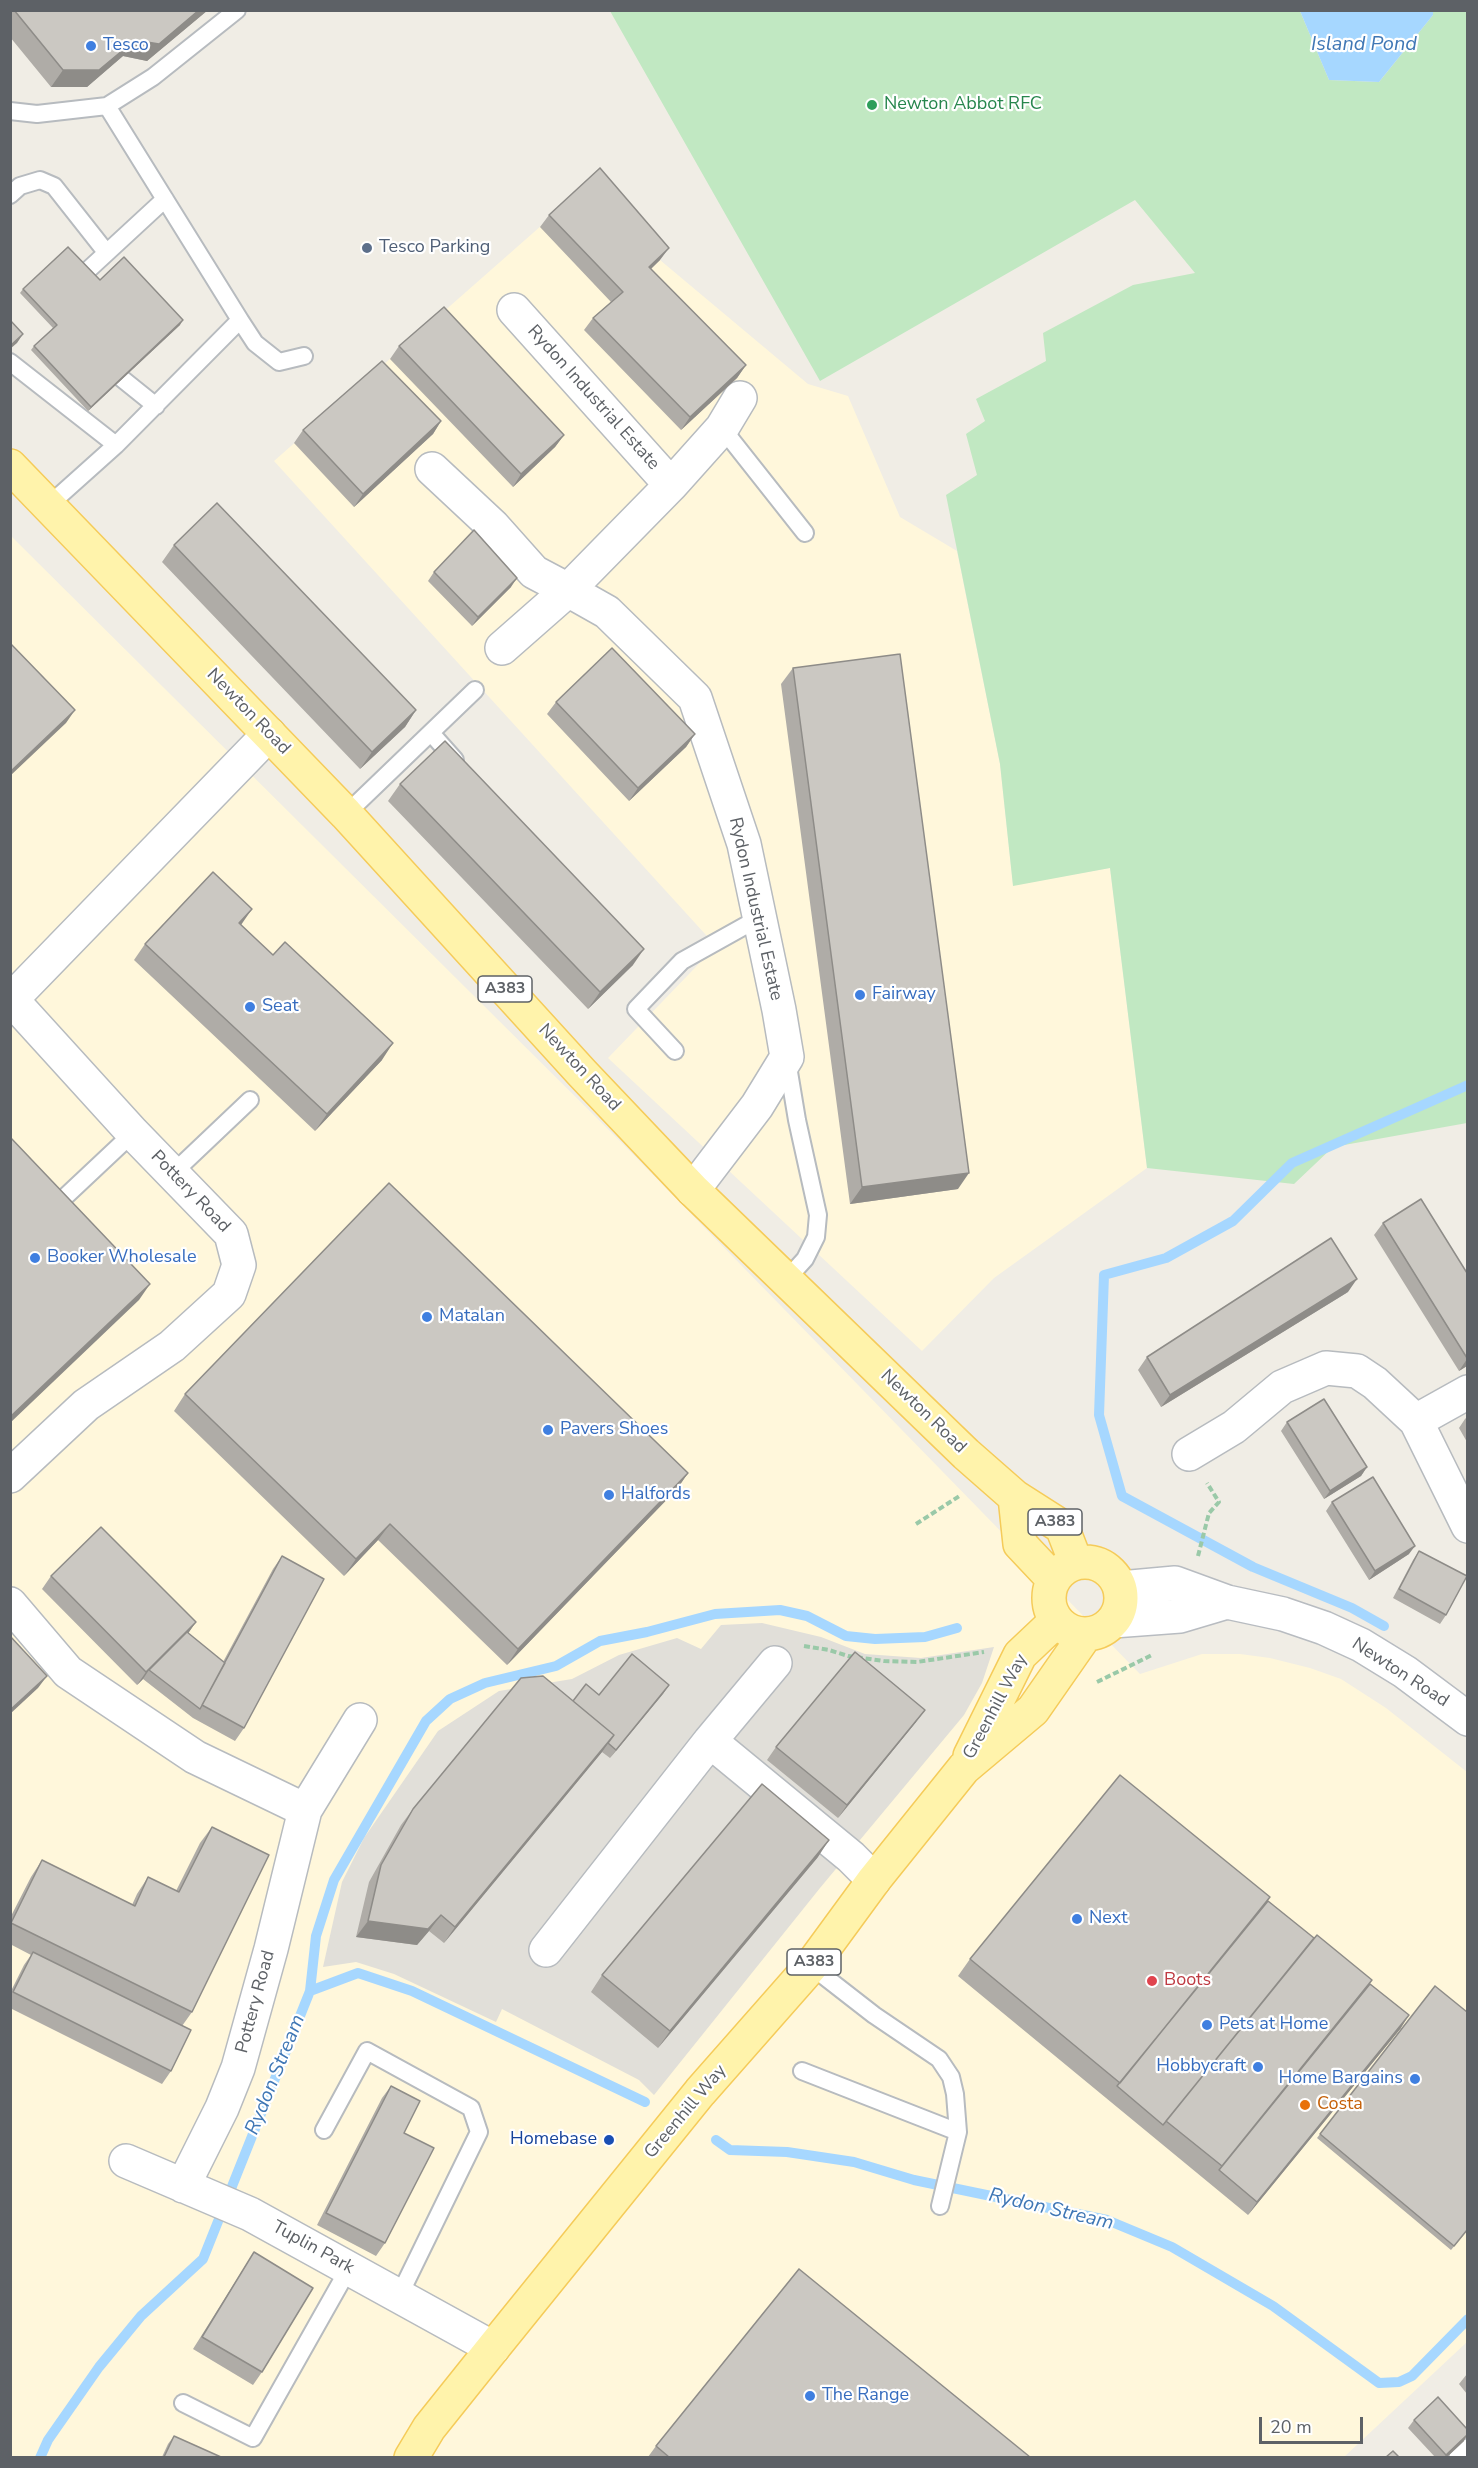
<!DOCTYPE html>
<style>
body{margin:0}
#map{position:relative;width:1478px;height:2468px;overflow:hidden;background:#f0ede5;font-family:"Nunito Sans",sans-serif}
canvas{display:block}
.frame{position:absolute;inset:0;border:12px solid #5d6166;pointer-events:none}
.scale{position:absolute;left:1259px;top:2417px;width:104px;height:27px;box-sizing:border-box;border:3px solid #5d6166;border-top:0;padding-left:8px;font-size:18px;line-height:21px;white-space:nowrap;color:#5d6166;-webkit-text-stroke:4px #fff;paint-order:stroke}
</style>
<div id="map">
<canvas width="1478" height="2468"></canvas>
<div class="frame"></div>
<div class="scale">20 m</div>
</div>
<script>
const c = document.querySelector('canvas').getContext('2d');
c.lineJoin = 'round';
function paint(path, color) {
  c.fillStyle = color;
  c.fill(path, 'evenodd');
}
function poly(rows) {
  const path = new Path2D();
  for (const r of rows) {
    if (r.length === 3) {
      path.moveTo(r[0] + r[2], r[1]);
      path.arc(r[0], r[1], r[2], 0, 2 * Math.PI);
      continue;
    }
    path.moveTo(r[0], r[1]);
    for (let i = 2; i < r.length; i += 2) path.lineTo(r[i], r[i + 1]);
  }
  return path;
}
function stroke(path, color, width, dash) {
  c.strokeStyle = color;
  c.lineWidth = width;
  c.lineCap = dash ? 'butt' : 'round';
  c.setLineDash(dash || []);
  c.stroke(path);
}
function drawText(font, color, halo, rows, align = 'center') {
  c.font = font + ' "Nunito Sans",sans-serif';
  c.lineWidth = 4.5;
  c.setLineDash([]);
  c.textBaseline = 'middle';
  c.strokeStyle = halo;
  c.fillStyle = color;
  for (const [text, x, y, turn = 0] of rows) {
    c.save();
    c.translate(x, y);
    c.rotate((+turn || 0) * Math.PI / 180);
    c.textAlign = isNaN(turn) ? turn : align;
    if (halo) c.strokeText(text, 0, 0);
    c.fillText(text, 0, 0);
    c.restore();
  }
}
paint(poly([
 [592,181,660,260,808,384,848,396,900,517,957,551,1000,764,1013,885,1110,868,1147,1168,994,1278,922,1351,608,1058,716,946,274,461],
 [10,535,623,1144,1140,1674,1202,1654,1240,1654,1270,1658,1310,1668,1341,1679,1386,1708,1467,1772,1467,2342,1344,2457,11,2457]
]), '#fff7db');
paint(poly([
 [762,1623,821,1637,865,1654,921,1658,994,1647,982,1683,964,1715,820,1888,654,2095,639,2080,502,2009,496,2022,394,1974,356,1962,323,1967,342,1882,364,1838,438,1731,499,1691,572,1679,619,1655,677,1638,701,1649,721,1625]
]), '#e1dfd9');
paint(poly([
 [610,11,1300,11,1329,80,1379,82,1433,15,1433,11,1467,11,1467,1123,1333,1147,1294,1184,1147,1168,1110,868,1013,886,1000,764,946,495,977,475,966,434,985,421,976,399,1046,361,1043,333,1133,285,1195,273,1135,200,820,381]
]), '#c1e8c2');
paint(poly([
 [1300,11,1433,11,1433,15,1379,82,1329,80]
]), '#a6d7ff');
stroke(poly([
 [1384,1626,1352,1608,1253,1567,1122,1496,1099,1415,1104,1275,1166,1258,1233,1221,1292,1163,1468,1085],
 [310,1991,316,1936,334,1880,426,1721,450,1699,485,1683,556,1666,600,1641,647,1632,715,1614,780,1610,807,1616,846,1636,875,1639,925,1637,957,1628],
 [716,2140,730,2150,787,2152,854,2162,914,2180,1107,2220,1172,2247,1273,2306,1379,2383,1399,2382,1412,2376,1468,2319],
 [40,2458,48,2440,99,2367,141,2316,203,2259,310,1991,358,1973,412,1991,645,2102]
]), '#a6d7ff', 10);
const lane = poly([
 [107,106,240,320],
 [10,111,37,114,107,106,153,77,237,10],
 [10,195,20,186,40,180,54,186,106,252],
 [74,283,165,199],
 [10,362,116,445],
 [105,365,156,406],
 [722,428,805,533],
 [49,505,116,445,240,320,255,343,279,362,304,356],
 [431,733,455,760],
 [346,814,475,690],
 [675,1051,636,1009,682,961,759,918],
 [172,1174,250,1100],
 [67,1195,133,1133],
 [786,1280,805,1259,816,1237,818,1215,797,1120,787,1060],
 [811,1966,874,2015,939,2059,951,2077,955,2094,958,2132,940,2206],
 [802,2071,958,2132],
 [324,2130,367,2051,471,2108,479,2132,400,2294],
 [183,2403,253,2438,349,2268]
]);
const street = poly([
 [514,310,671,485],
 [432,469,493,526,534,572,568,590,502,648],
 [10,1001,269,734],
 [693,1190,757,1106,787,1057,779,1010,744,844,695,698,607,612,568,590,671,485,722,428,740,398],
 [1416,1421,1468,1392],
 [1189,1454,1234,1427,1282,1387,1326,1368,1357,1371,1375,1383,1416,1421,1468,1526],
 [10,1476,86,1405,172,1346,229,1294,239,1265,231,1234,133,1133,12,1000],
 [10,1604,68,1672,195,1757,305,1810],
 [710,1741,851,1857,874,1880],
 [546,1950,710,1741,775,1663],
 [126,2161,250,2214,493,2348],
 [183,2186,222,2108,238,2068,271,1949,305,1810,360,1720],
 [1466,2458,1468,2456]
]);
const secondary = poly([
 [1120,1588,1175,1583,1227,1602,1283,1614,1324,1628,1361,1645,1405,1672,1468,1719],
 [1113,1621,1180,1616,1227,1602]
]);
const primary = poly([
 [10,466,346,814,582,1073,693,1190,966,1454,1015,1497,1062,1527,1076,1563],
 [1015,1497,1020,1544,1053,1579],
 [1085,1598,36],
 [970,1756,1020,1655,1056,1621],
 [411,2458,429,2428,493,2348,700,2092,811,1966,874,1880,964,1768,1033,1710,1086,1634]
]);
stroke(lane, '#b7bbbf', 20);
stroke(street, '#b7bbbf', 36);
stroke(secondary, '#b8bcc1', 36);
stroke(primary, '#f5cb59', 36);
stroke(poly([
 [916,1524,961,1495],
 [1198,1556,1209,1513,1219,1502,1207,1483],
 [804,1646,829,1650,848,1656,884,1661,917,1662,984,1652],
 [1097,1682,1152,1655]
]), '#9ac9a8', 4, [6, 3]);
stroke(lane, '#fff', 16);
stroke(street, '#fff', 33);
stroke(secondary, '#fff', 33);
stroke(primary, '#fff3ab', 33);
paint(poly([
 [10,10,208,10,147,61,123,56,87,87,51,87,10,37],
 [549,215,660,260,651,269,746,365,737,378,681,430,584,330,593,318,611,302,540,227],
 [100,280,180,325,88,411,31,350,34,346,53,328,20,293,23,289],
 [399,346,564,435,555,447,513,487,390,359],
 [441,421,433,434,354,507,294,443,303,430],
 [174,545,416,710,405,727,360,769,162,562],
 [434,572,511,587,472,626,428,581],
 [793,668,958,1189,850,1204,781,684],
 [556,702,695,734,686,747,629,801,547,714],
 [400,784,633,965,588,1009,388,801],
 [241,925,382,1060,315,1131,134,960,145,944],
 [1383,1223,1467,1273,1467,1366,1459,1371,1374,1235],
 [1348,1292,1161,1407,1138,1370,1147,1357],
 [185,1394,688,1473,677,1489,507,1665,378,1540,344,1576,174,1411],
 [1467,1417,1467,1442,1459,1428,1465,1419],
 [1287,1422,1367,1467,1361,1476,1324,1499,1281,1431],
 [1332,1502,1409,1554,1369,1580,1326,1511],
 [1419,1551,1446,1615,1440,1624,1393,1598,1413,1560],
 [282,1556,244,1728,235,1741,193,1718,143,1679,137,1685,42,1589,51,1576,196,1622,188,1633,223,1662,273,1569],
 [669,1685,610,1758,602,1752,444,1943,429,1931,417,1945,356,1937,369,1882,401,1825,413,1809,573,1701,599,1695],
 [916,1722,838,1818,767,1760,776,1747],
 [212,1827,192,2012,182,2026,171,2071,162,2084,10,2008,10,1993,24,1965,31,1955,10,1944,10,1918,31,1877,42,1860,132,1905,137,1894,148,1877,176,1891,200,1843],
 [818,1857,658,2048,591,1992,602,1975],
 [1268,1901,1370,1984,1401,2028,1248,2215,958,1976,970,1959],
 [1435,1986,1467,2231,1451,2250,1317,2138],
 [391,2086,404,2133,385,2243,376,2256,317,2225,382,2098],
 [254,2252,262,2372,253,2385,193,2349],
 [1467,2374,1467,2394,1459,2384],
 [1414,2420,1464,2441,1447,2457,1435,2457,1408,2428],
 [174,2436,221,2457,162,2457,168,2444],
 [656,2446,1030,2457,648,2457]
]), '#afaca7');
paint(poly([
 [199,10,208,10,147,61,123,56,87,87,51,87,63,70],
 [669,248,660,260,640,279,649,267],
 [183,320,180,325,88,411,91,407],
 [23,334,17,343,10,349,10,346],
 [746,365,737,378,681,430,690,417],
 [441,421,433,434,354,507,363,494],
 [564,435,555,447,513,487,521,474],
 [517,578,511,587,472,626,478,617],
 [75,710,66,723,10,776,10,772],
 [416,710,405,727,360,769,372,752],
 [695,734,686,747,629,801,638,788],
 [252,909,241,925,239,923],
 [644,949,633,965,588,1009,600,992],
 [393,1043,382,1060,315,1131,327,1114],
 [969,1173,958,1189,850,1204,862,1187],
 [1357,1279,1348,1292,1161,1407,1170,1395],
 [150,1284,139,1300,10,1423,10,1417],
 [1467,1359,1467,1366,1459,1371],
 [1367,1467,1361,1476,1324,1499,1330,1491],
 [688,1473,677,1489,507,1665,518,1649],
 [390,1524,378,1540,344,1576,356,1559],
 [1415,1546,1409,1554,1369,1580,1375,1571],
 [196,1622,187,1635,149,1670,143,1679,137,1685,146,1672],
 [47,1676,38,1688,10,1714,10,1710],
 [669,1685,663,1694,610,1758,616,1750],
 [925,1710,916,1722,838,1818,847,1805],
 [614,1735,602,1752,444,1943,455,1927],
 [829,1840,818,1857,658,2048,670,2031],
 [441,1915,429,1931,417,1945,356,1937,368,1921],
 [1409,2015,1401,2028,1248,2215,1257,2202],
 [1467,2435,1464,2441,1447,2457,1444,2457]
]), '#8e8c88');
const building = poly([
 [14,10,199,10,159,44,135,40,99,70,63,70,14,10],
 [600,168,669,248,649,267,746,365,690,417,593,318,623,292,549,215,600,168],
 [68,247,100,280,124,257,183,320,91,407,34,346,57,325,23,289,68,247],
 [444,307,564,435,521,474,399,346,444,307],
 [10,320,23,334,10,346,10,320],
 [382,361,441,421,363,494,303,430,382,361],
 [217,503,416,710,372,752,174,545,217,503],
 [474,530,517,578,478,617,434,572,474,530],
 [10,643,75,710,10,772,10,643],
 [612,648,695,734,638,788,556,702,612,648],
 [900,654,969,1173,862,1187,793,668,900,654],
 [445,741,644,949,600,992,400,784,445,741],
 [213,872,252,909,239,923,273,955,285,942,393,1043,327,1114,145,944,213,872],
 [10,1137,150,1284,10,1417,10,1137],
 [389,1183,688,1473,518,1649,390,1524,356,1559,185,1394,389,1183],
 [1421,1199,1467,1273,1467,1358,1383,1223,1421,1199],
 [1331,1238,1357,1279,1170,1395,1147,1357,1331,1238],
 [1324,1399,1367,1467,1330,1491,1287,1422,1324,1399],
 [1373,1477,1415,1546,1375,1571,1332,1502,1373,1477],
 [101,1527,196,1622,146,1672,51,1576,101,1527],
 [1419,1551,1467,1576,1446,1615,1399,1589,1419,1551],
 [282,1556,324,1579,244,1728,202,1705,282,1556],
 [187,1632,225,1663,200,1709,149,1670,187,1632],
 [10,1636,47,1676,10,1710,10,1636],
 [855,1652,925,1710,847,1805,776,1747,855,1652],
 [632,1654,669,1685,616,1750,608,1743,614,1735,573,1701,586,1684,599,1695,632,1654],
 [543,1676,614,1735,455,1927,441,1915,428,1929,368,1921,381,1865,413,1809,521,1678,543,1676],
 [1120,1775,1270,1897,1120,2083,970,1959,1120,1775],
 [762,1784,829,1840,670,2031,602,1975,762,1784],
 [212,1827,269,1855,192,2012,11,1923,42,1860,135,1906,148,1877,179,1892,212,1827],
 [1268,1901,1314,1938,1163,2125,1117,2086,1268,1901],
 [1317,1935,1372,1980,1222,2166,1166,2121,1317,1935],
 [33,1952,191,2030,171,2071,13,1992,33,1952],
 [1370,1984,1409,2015,1257,2202,1219,2170,1370,1984],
 [1435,1986,1467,2012,1467,2230,1454,2246,1320,2134,1435,1986],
 [391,2086,420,2101,404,2133,434,2148,385,2243,326,2213,391,2086],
 [254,2252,313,2288,262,2372,202,2337,254,2252],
 [799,2269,1030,2457,669,2457,656,2446,799,2269],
 [1438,2397,1467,2429,1467,2435,1446,2455,1414,2420,1438,2397],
 [174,2436,221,2457,164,2457,174,2436],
 [1393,2451,1399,2457,1386,2457,1393,2451]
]);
paint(building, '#cbc8c2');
stroke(building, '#8e8c88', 1.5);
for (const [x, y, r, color] of [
 [91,46,6,"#3f7fe0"],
 [872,105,6,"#2e9e5b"],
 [367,248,6,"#5c6f8a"],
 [860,995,6,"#3f7fe0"],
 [250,1007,6,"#3f7fe0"],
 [35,1258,6,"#3f7fe0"],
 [427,1317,6,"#3f7fe0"],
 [548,1430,6,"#3f7fe0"],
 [609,1495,6,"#3f7fe0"],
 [1077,1919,6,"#3f7fe0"],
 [1152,1981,6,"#e0444e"],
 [1207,2025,6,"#3f7fe0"],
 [1258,2067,6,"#3f7fe0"],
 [1415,2079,6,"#3f7fe0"],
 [1305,2105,6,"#e8710a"],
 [609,2140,6,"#1a4fb4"],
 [810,2396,6,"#3f7fe0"]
]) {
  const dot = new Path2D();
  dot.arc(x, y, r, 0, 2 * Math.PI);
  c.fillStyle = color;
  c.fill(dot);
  stroke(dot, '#fff', 2);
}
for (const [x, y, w] of [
 [505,989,54],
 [1055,1522,54],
 [814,1962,54]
]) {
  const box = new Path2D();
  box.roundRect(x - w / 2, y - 13, w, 26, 4.5);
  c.fillStyle = '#fff';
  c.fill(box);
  stroke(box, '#5d6166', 1.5);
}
drawText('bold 16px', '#5d6166', null, [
 ["A383",505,989],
 ["A383",1055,1522],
 ["A383",814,1962]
]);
drawText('18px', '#366cbe', '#fff', [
 ["Tesco",103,46],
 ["Fairway",872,995],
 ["Seat",262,1007],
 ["Booker Wholesale",47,1258],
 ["Matalan",439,1317],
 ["Pavers Shoes",560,1430],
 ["Halfords",621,1495],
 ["Next",1089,1919],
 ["Pets at Home",1219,2025],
 ["Hobbycraft",1246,2067,"right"],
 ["Home Bargains",1403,2079,"right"],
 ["The Range",822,2396]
], 'left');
drawText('18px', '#27864d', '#fff', [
 ["Newton Abbot RFC",884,105]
], 'left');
drawText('18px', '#4e5e75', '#fff', [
 ["Tesco Parking",379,248]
], 'left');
drawText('18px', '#5d6166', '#fff', [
 ["Rydon Industrial Estate",593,398,48],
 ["Newton Road",248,712,46],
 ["Rydon Industrial Estate",755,909,77],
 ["Newton Road",579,1068,47],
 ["Pottery Road",190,1192,46],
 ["Newton Road",923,1412,44],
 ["Newton Road",1400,1673,33],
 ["Greenhill Way",996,1707,-62],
 ["Pottery Road",256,2002,-75],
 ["Greenhill Way",686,2112,-50],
 ["Tuplin Park",313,2248,29]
]);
drawText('18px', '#be3a42', '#fff', [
 ["Boots",1164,1981]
], 'left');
drawText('18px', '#c56008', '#fff', [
 ["Costa",1317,2105]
], 'left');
drawText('18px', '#164399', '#fff', [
 ["Homebase",597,2140]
], 'right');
drawText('italic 20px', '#3f77b5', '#fff', [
 ["Island Pond",1364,45],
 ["Rydon Stream",276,2075,-68],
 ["Rydon Stream",1051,2210,13]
]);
</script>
